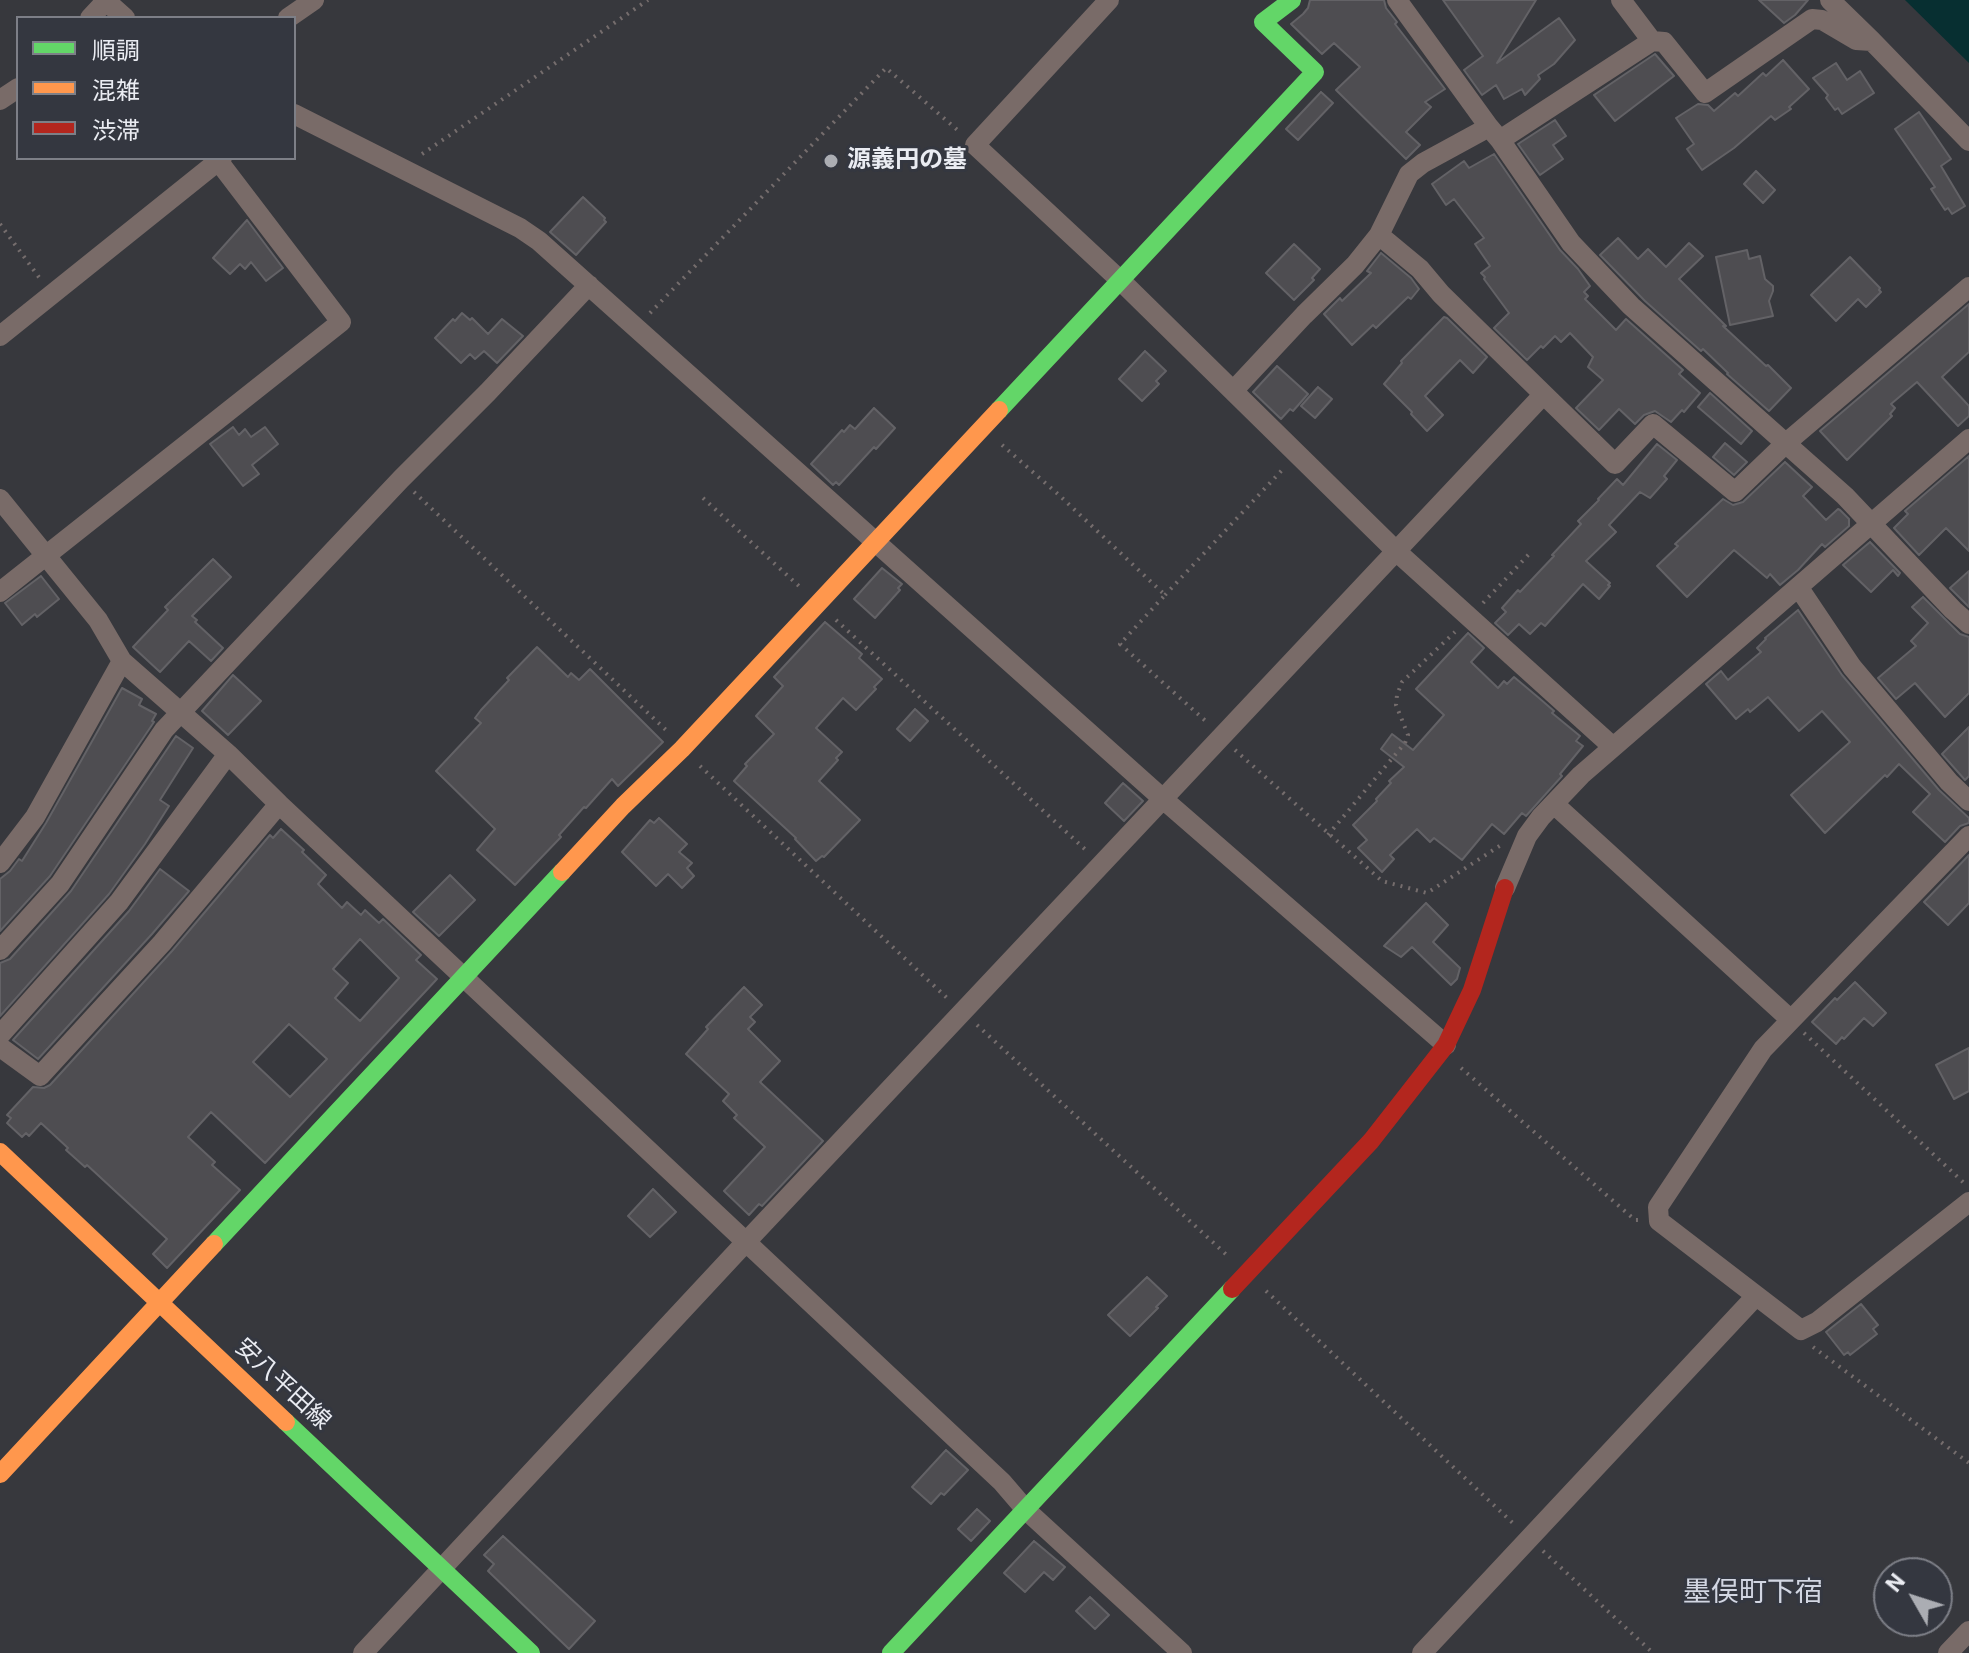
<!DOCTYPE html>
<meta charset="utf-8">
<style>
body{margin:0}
#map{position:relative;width:1969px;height:1653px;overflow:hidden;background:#37383d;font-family:Roboto,"Noto Sans JP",sans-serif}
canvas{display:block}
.legend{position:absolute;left:16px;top:16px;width:280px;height:144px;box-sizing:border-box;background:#343740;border:2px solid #7d7f87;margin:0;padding:10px 14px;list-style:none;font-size:24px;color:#eaecf2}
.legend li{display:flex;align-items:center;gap:16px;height:40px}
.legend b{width:40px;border:2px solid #7d7f87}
.north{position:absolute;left:1873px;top:1557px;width:80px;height:80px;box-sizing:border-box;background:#343740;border:2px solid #7d7f87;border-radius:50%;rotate:309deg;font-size:22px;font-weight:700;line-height:32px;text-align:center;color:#eaecf2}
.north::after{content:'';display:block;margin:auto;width:28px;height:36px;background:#abadb3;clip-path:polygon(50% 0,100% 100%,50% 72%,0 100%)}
</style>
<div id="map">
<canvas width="1969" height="1653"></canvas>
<ul class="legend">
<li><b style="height:10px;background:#63d668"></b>順調</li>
<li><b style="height:10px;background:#ff974d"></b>混雑</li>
<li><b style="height:10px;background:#b3261e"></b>渋滞</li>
</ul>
<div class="north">N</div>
</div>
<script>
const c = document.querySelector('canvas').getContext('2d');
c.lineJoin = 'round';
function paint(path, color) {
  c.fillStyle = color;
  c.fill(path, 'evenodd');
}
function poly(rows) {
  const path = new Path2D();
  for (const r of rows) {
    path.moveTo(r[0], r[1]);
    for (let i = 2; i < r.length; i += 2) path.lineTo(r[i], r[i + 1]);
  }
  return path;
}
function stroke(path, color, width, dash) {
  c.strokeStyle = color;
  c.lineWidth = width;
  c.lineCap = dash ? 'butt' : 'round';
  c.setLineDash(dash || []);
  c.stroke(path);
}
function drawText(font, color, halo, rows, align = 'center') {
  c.font = font + ' Roboto,"Noto Sans JP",sans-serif';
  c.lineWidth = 6;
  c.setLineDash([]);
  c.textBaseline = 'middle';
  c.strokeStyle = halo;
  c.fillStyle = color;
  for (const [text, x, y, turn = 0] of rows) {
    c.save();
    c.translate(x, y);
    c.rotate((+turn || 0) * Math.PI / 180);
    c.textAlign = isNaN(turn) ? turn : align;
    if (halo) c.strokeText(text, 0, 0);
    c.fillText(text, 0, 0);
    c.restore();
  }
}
paint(poly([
 [1905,0,1969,0,1969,63]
]), '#072f31');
const building = poly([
 [1310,0,1384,0,1386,8,1397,22,1395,24,1445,89,1425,102,1431,107,1406,132,1420,145,1406,159,1336,90,1360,67,1334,43,1322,54,1291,24,1303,14,1308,8,1310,0],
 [1443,0,1536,0,1497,63,1559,18,1575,40,1554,64,1538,75,1540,79,1525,95,1522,89,1504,99,1496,85,1482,95,1464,70,1483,56,1443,0],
 [1759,0,1808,0,1795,15,1784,23,1759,0],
 [1655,54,1674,76,1615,121,1594,95,1655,54],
 [1783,60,1809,89,1789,107,1791,109,1775,120,1771,116,1734,148,1702,170,1687,149,1694,144,1676,118,1698,104,1708,105,1714,111,1735,93,1738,96,1763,73,1766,76,1783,60],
 [1836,63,1847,80,1860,71,1874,93,1842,114,1838,108,1835,110,1826,98,1828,95,1813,78,1836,63],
 [1321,92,1333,103,1298,140,1286,129,1321,92],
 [1919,112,1951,159,1941,166,1965,206,1952,214,1948,208,1945,210,1931,189,1935,187,1895,129,1919,112],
 [1555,120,1566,136,1553,145,1563,159,1540,175,1518,144,1555,120],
 [1494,154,1560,250,1578,269,1590,286,1584,292,1588,296,1585,299,1616,330,1626,319,1683,370,1679,374,1700,393,1684,412,1682,410,1671,422,1655,411,1644,415,1635,424,1619,409,1599,430,1576,408,1603,380,1588,367,1593,357,1570,333,1561,342,1555,336,1543,348,1541,346,1527,360,1494,328,1509,313,1484,279,1485,277,1481,273,1490,266,1475,244,1484,238,1454,199,1446,205,1432,184,1464,161,1469,168,1494,154],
 [1756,171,1775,190,1763,203,1744,184,1756,171],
 [583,197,605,218,604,220,606,222,576,255,550,232,583,197],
 [247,220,283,268,266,281,251,262,245,269,240,264,230,274,213,258,247,220],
 [1618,238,1638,259,1648,249,1666,267,1689,243,1703,256,1679,279,1726,326,1723,326,1766,366,1768,365,1791,388,1769,411,1727,374,1728,373,1703,349,1701,351,1645,301,1600,255,1618,238],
 [1294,244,1320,269,1312,278,1314,280,1294,300,1266,273,1294,244],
 [1747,250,1749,259,1760,256,1765,279,1773,286,1773,291,1769,301,1773,316,1730,325,1716,257,1747,250],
 [1381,253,1411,278,1419,289,1411,299,1408,297,1376,328,1373,325,1352,345,1324,314,1340,298,1342,301,1371,273,1367,271,1381,253],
 [1850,257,1880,288,1879,290,1881,292,1866,307,1858,299,1836,321,1811,295,1850,257],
 [1969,304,1969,352,1942,377,1969,406,1969,416,1958,426,1917,382,1891,404,1895,408,1890,414,1892,416,1847,460,1820,431,1969,304],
 [462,313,470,320,472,318,488,334,502,319,523,336,497,363,484,351,475,359,470,354,461,363,435,338,453,319,455,321,462,313],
 [1444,317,1447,318,1487,357,1473,373,1460,360,1425,396,1443,415,1427,431,1411,414,1412,412,1384,384,1402,363,1401,361,1444,317],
 [1145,351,1166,371,1156,381,1159,384,1142,401,1119,379,1145,351],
 [1277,366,1308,394,1293,411,1290,409,1281,419,1253,392,1277,366],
 [1318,387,1332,399,1315,418,1301,406,1318,387],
 [1710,393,1752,431,1741,444,1698,407,1710,393],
 [874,408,895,428,876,449,874,447,839,485,836,482,833,485,811,464,842,430,844,432,850,425,855,429,874,408],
 [233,427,239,435,245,429,251,437,265,427,278,444,252,465,259,474,243,486,210,444,233,427],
 [1725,443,1747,462,1734,475,1713,457,1725,443],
 [1657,444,1677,460,1664,476,1667,479,1650,498,1640,492,1609,525,1616,532,1586,561,1610,583,1608,585,1610,586,1599,599,1583,584,1545,626,1541,623,1530,634,1519,624,1508,635,1495,623,1506,612,1502,608,1518,590,1520,592,1554,556,1552,555,1581,524,1578,521,1599,500,1598,499,1617,479,1623,485,1657,444],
 [1969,456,1969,551,1946,528,1919,555,1894,528,1908,514,1905,511,1969,456],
 [1785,462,1812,487,1803,496,1826,520,1838,509,1840,510,1849,519,1849,526,1825,547,1822,544,1798,570,1780,585,1770,574,1767,578,1734,550,1687,597,1657,566,1678,546,1675,544,1723,499,1733,505,1743,502,1785,462],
 [1870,542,1900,573,1898,576,1893,570,1871,592,1843,565,1870,542],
 [213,559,231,577,192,616,197,620,195,622,223,648,211,661,189,641,160,672,133,647,168,610,165,607,213,559],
 [882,568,902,584,898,588,900,590,875,618,854,599,882,568],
 [1969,571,1969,607,1950,588,1969,571],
 [41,576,59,599,37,617,35,614,22,625,5,603,41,576],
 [1923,597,1960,634,1969,637,1969,693,1945,717,1915,683,1896,699,1878,678,1916,646,1911,641,1928,623,1912,607,1923,597],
 [1798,610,1842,675,1939,790,1969,818,1969,823,1960,826,1945,842,1913,812,1930,794,1899,764,1887,777,1885,775,1825,833,1791,795,1850,742,1822,711,1799,731,1768,697,1750,712,1748,709,1736,719,1706,684,1721,671,1728,680,1761,652,1757,648,1766,639,1765,638,1798,610],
 [825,622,862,654,859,658,882,679,874,687,876,689,856,710,843,698,816,728,842,752,836,758,838,760,819,781,860,820,824,857,822,856,816,861,795,839,796,838,734,781,747,766,745,764,774,734,756,716,783,686,774,677,825,622],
 [1468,633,1484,648,1471,662,1498,688,1504,681,1507,684,1514,677,1539,698,1554,711,1552,713,1580,736,1576,741,1583,746,1560,774,1562,776,1526,816,1522,813,1504,834,1492,824,1462,860,1434,838,1430,842,1417,829,1390,855,1394,859,1382,872,1358,848,1367,840,1353,825,1377,801,1376,799,1391,783,1389,781,1404,767,1381,749,1392,734,1413,750,1444,715,1416,689,1468,633],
 [537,647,568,677,571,673,579,680,590,669,663,742,618,786,612,779,586,808,584,807,559,835,561,837,515,885,477,850,495,829,436,771,481,723,475,718,481,710,509,680,507,678,537,647],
 [233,675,261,701,228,735,202,711,233,675],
 [122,688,142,699,139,705,156,714,152,721,154,722,50,876,0,931,0,879,10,871,19,859,22,861,46,823,122,688],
 [915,709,928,721,910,741,897,729,915,709],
 [1969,727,1969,776,1965,780,1942,754,1969,727],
 [176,736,193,748,160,800,169,806,145,844,109,894,0,1016,0,963,10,959,71,891,176,736],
 [1123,783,1143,801,1124,821,1105,803,1123,783],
 [659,818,687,844,679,852,692,863,687,868,694,876,682,888,668,874,656,886,622,852,650,820,654,823,659,818],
 [281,829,304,850,302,852,326,875,318,884,342,908,347,902,361,915,365,910,379,923,383,919,421,955,416,960,437,979,265,1163,211,1112,188,1137,215,1162,212,1165,240,1190,167,1268,153,1254,167,1239,87,1165,85,1167,66,1150,68,1148,41,1123,29,1136,26,1133,22,1137,7,1123,11,1118,7,1115,33,1087,44,1088,50,1085,172,951,270,835,273,838,281,829],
 [360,939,399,978,360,1021,335,998,348,983,333,969,360,939],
 [289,1024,327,1059,290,1097,253,1062,289,1024],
 [1969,855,1969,903,1948,925,1924,902,1969,855],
 [160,869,189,891,152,934,38,1059,13,1040,129,911,160,869],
 [450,875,475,900,439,936,413,912,450,875],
 [1426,903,1448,925,1433,942,1460,968,1457,979,1451,985,1412,947,1401,957,1384,946,1426,903],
 [1855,982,1886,1013,1873,1026,1864,1018,1844,1039,1842,1037,1836,1044,1812,1022,1835,998,1837,1000,1855,982],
 [744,987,762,1005,750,1017,755,1022,748,1029,780,1061,760,1082,823,1141,762,1206,759,1204,749,1215,724,1191,765,1147,734,1118,737,1115,723,1101,729,1094,686,1054,708,1029,706,1027,744,987],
 [1969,1048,1969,1091,1954,1099,1936,1065,1969,1048],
 [653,1189,676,1212,650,1237,628,1216,653,1189],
 [1147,1277,1167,1296,1156,1307,1158,1308,1130,1336,1108,1315,1147,1277],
 [1861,1304,1878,1325,1873,1329,1877,1334,1850,1355,1848,1352,1844,1355,1826,1332,1861,1304],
 [946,1450,968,1470,944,1495,941,1493,931,1504,912,1487,946,1450],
 [977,1509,990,1521,971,1541,958,1529,977,1509],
 [503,1536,595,1621,569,1649,488,1571,494,1564,484,1555,503,1536],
 [1034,1541,1065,1567,1053,1580,1044,1572,1025,1592,1004,1573,1034,1541],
 [1090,1597,1109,1615,1095,1629,1076,1611,1090,1597]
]);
paint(building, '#4e4d51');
stroke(building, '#636266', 2);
stroke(poly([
 [422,154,648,0],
 [0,224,41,280],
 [650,313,886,68,961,133],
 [1002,445,1059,495,1165,595,1120,644,1209,724],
 [414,492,666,730],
 [703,498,800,587],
 [1165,595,1284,468],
 [1483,603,1532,551],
 [836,620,1088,852],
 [1235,750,1382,881,1427,893,1501,845],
 [700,766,947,998],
 [1328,835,1405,743,1408,735,1396,705,1397,695,1402,682,1455,632],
 [977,1025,1230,1258],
 [1804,1033,1964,1183],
 [1461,1068,1635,1220,1639,1220],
 [1266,1291,1516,1526],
 [1813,1347,1969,1463],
 [1543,1551,1653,1653]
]), '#756d6d', 4, [2, 6]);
stroke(poly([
 [105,0,125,18],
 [1109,0,975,145,1121,281,1396,551,1613,747],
 [1397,0,1489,127,1500,140,1571,243,1631,306,1845,496,1953,610,1969,624],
 [1621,0,1652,41],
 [1830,0,1872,41,1969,141],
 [90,18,106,1],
 [288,18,314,0],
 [0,100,18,88],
 [294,114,520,228,539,241,1163,799,1446,1045],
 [1500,140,1652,41,1664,42,1705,93,1812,19,1822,20,1856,40,1872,41],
 [1379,235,1420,269,1441,294,1615,464,1653,424,1735,492,1786,443,1969,287],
 [0,336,222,158],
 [1233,391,1304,315,1355,265,1379,235,1409,174,1423,163,1489,127],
 [0,499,98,620,122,661,228,754,279,804,1002,1482,1026,1510,1182,1653],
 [1799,588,1852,667,1949,782,1969,801],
 [0,592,341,322,216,158],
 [1554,804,1791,1020],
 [1969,836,1763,1049,1658,1207,1659,1221,1801,1330,1817,1322,1969,1202],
 [0,863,35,817,122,661],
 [1505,888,1527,836,1541,817,1581,775,1969,439],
 [0,950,60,884,164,730,401,479,488,392,589,285],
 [0,1035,119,902,228,754],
 [0,1047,40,1076,162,943,279,804],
 [363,1653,745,1243,1543,395],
 [1422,1653,1756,1296],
 [1948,1653,1969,1631]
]), '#796b68', 20);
stroke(poly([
 [999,410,1315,72,1263,22,1292,0],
 [214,1244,562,872],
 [286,1422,531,1653],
 [891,1653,1232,1289]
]), '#63d668', 18);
stroke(poly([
 [562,872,623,806,682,749,999,410],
 [0,1152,286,1422],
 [0,1474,214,1244]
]), '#ff974d', 18);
stroke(poly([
 [1232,1289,1371,1141,1446,1045,1472,990,1505,888]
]), '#b3261e', 18);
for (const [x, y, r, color] of [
 [831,161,8,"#abadb3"]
]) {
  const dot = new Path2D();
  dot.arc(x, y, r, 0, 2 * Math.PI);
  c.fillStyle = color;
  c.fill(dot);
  stroke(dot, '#343740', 3);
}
drawText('bold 24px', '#eaecf2', '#343740', [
 ["源義円の墓",847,161]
], 'left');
drawText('24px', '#eaecf2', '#343740', [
 ["安八平田線",282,1385,43]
]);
drawText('28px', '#d2d6e2', '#343740', [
 ["墨俣町下宿",1753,1594]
]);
</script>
